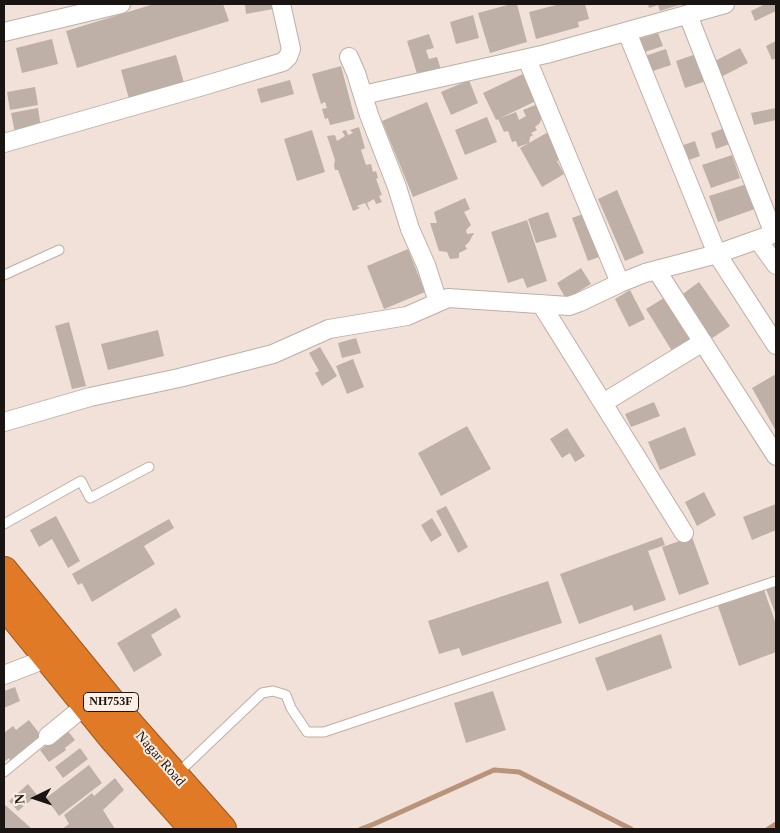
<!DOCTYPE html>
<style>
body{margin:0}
#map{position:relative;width:780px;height:833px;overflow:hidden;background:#f1e1d8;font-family:"Times New Roman",serif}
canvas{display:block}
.frame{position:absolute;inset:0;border:5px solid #1a1512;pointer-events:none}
.north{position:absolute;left:10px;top:773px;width:50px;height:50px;-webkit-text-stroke:4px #feefe5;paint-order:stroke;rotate:266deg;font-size:14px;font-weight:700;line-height:20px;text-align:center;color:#1a1512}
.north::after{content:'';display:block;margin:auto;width:18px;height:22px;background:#1a1512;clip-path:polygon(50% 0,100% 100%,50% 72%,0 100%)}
</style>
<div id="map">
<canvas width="780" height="833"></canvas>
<div class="frame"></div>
<div class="north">N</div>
</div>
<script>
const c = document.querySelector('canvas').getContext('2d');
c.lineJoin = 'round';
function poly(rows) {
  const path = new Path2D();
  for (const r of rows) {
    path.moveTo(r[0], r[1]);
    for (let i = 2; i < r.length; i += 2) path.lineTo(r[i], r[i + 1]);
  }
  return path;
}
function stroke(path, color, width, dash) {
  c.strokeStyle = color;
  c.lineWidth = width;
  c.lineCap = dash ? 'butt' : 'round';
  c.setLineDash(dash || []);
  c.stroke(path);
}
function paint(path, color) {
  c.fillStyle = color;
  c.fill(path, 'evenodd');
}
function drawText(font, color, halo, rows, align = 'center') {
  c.font = font + ' "Times New Roman",serif';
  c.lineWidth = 4;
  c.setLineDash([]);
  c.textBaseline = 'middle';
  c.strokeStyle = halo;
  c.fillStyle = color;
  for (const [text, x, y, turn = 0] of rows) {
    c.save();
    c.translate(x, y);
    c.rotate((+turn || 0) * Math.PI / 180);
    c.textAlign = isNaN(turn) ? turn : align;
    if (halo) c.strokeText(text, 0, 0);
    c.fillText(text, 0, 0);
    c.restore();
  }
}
stroke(poly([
 [361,829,374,824,494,770,519,772,631,829],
 [768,829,776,824]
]), '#ba937b', 5);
paint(poly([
 [154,4,223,4,229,21,77,68,66,31],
 [245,4,272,4,273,9,246,14],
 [511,4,517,4,527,42,490,53,478,13],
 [560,4,585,4,589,19,578,22,579,27,536,39,529,12],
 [648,4,682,4,660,11,658,5,649,8],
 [765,4,776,4,776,11,755,21,751,11],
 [473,15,479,38,456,44,450,22],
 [658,33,663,46,639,54,635,40],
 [429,34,434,48,426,50,429,59,437,57,441,70,418,77,407,41],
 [52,39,58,64,22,73,16,48],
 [776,41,776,58,772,60,766,46],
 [740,48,748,63,721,77,713,62],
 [666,49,671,65,647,73,642,57],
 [699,53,709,80,685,88,676,61],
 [176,55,184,83,129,99,121,70],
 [341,66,355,119,330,125,328,118,325,119,322,109,327,108,325,102,321,104,312,74],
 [523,74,536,101,496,120,483,93],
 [290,80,294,94,261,103,257,89],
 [469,80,478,103,451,115,441,92],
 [35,87,38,105,10,110,7,92],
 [427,102,458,179,413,197,382,121],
 [540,103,543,112,540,123,535,127,537,130,531,133,533,135,530,137,529,143,518,147,516,141,512,142,508,131,504,132,498,119,516,112,519,120,526,116,523,110],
 [38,108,41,128,15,133,11,113],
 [776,108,776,120,754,125,751,113],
 [487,117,497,142,465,155,455,130],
 [730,126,735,142,716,149,711,133],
 [359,127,365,148,361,150,366,165,371,164,373,172,376,171,378,178,376,179,382,195,379,196,382,202,376,204,374,199,367,203,370,210,369,210,365,203,357,206,360,208,353,211,338,170,335,170,334,165,335,160,327,136,335,135,337,141,345,136,342,131,346,130,348,135,353,133,350,130],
 [312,130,325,172,297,181,284,139],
 [552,130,566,155,557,161,564,174,542,187,520,148],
 [695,141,700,156,683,162,678,147],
 [732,155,740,178,711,188,702,165],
 [747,184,755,209,718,222,709,196],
 [617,190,644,253,625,261,598,199],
 [465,198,470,209,464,212,471,225,466,230,467,234,474,233,469,242,465,246,467,249,459,253,459,258,450,259,447,252,439,251,430,223,437,223,434,212],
 [548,212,557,237,536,243,528,219],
 [583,214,599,257,588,261,572,218],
 [527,220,547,281,527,288,523,278,508,283,491,232],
 [408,249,425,292,384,309,367,266],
 [581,268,591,284,566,299,557,283],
 [699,282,730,326,711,339,680,296],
 [630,290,645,319,629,327,615,299],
 [667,296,692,339,672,351,646,309],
 [69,322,86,386,72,389,55,326],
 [158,330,164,356,108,370,101,344],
 [356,338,361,353,342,358,338,343],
 [320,347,337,376,322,386,315,373,319,371,309,353],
 [353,359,364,387,347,394,336,366],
 [776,374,776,431,752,388],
 [654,402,660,416,631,427,625,414],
 [467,426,491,469,441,496,418,453],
 [685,427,696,455,660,470,648,442],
 [567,428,585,456,575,462,570,453,562,458,550,439],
 [704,492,716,515,697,526,685,502],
 [776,504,776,530,752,540,743,517],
 [446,506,468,547,458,553,436,511],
 [56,516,80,561,68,568,52,539,39,547,30,530],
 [432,518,442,535,431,542,421,525],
 [169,519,174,528,144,546,155,564,92,602,82,583,78,585,72,574],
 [662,537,665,545,648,551,666,600,634,611,632,605,579,624,560,574],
 [692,537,709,584,679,595,662,547],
 [548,581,562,623,462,656,459,648,439,654,428,621],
 [776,585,776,615,766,589],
 [763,587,776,624,776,652,739,666,717,603],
 [176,608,181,617,151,635,162,655,134,672,117,643],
 [661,634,672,668,607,691,595,658],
 [15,687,20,701,4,708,4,691],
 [493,691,506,730,466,743,454,703],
 [29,720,42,737,11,761,9,758,4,762,4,733,13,726,16,730],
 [67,730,75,740,65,748,66,750,49,762,40,750],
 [80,748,88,759,63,778,55,767],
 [89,765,102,783,59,816,46,798],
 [115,778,124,790,103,810,115,829,62,829,69,824,64,815,92,793,94,796],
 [28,784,37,795,18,811,9,801],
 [4,804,32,829,4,829]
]), '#bfb0a7');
const lane = poly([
 [4,275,59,250],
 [4,524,81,481,90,498,149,467],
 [4,772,48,736],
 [177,774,262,693,273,691,286,695,291,708,307,732,324,732,776,581]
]);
const street = poly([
 [688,15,774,234],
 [4,32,121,4],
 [627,32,717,254,776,345],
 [349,57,356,73,369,115,397,187,410,229,426,265,438,302],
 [527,59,620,283],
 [363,95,546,54,725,4],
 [4,143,203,86,283,62,288,57,291,49,281,4],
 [758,240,776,265],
 [657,271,776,456],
 [541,304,684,533],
 [603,403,703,342],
 [4,422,90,397,179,378,273,354,329,329,407,316,448,298,569,306,580,302,620,283,645,273,717,254,776,233],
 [4,675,48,658],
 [48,736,86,705]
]);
const highway = poly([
 [4,571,129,724,222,829],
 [4,604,113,738,194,829]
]);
stroke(lane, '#beafa6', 11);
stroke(street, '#beafa6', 20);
stroke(highway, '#9b571f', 30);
stroke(lane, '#fff', 9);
stroke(street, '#fff', 18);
stroke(highway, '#e17a26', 28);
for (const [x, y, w] of [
 [111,702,55]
]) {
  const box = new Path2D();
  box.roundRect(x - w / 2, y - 9.5, w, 19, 4);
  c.fillStyle = '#feefe5';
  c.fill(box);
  stroke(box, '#1a1512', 1);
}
drawText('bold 12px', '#1a1512', null, [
 ["NH753F",111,702]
]);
drawText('14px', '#1a1512', '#feefe5', [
 ["Nagar Road",160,759,49]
]);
</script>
